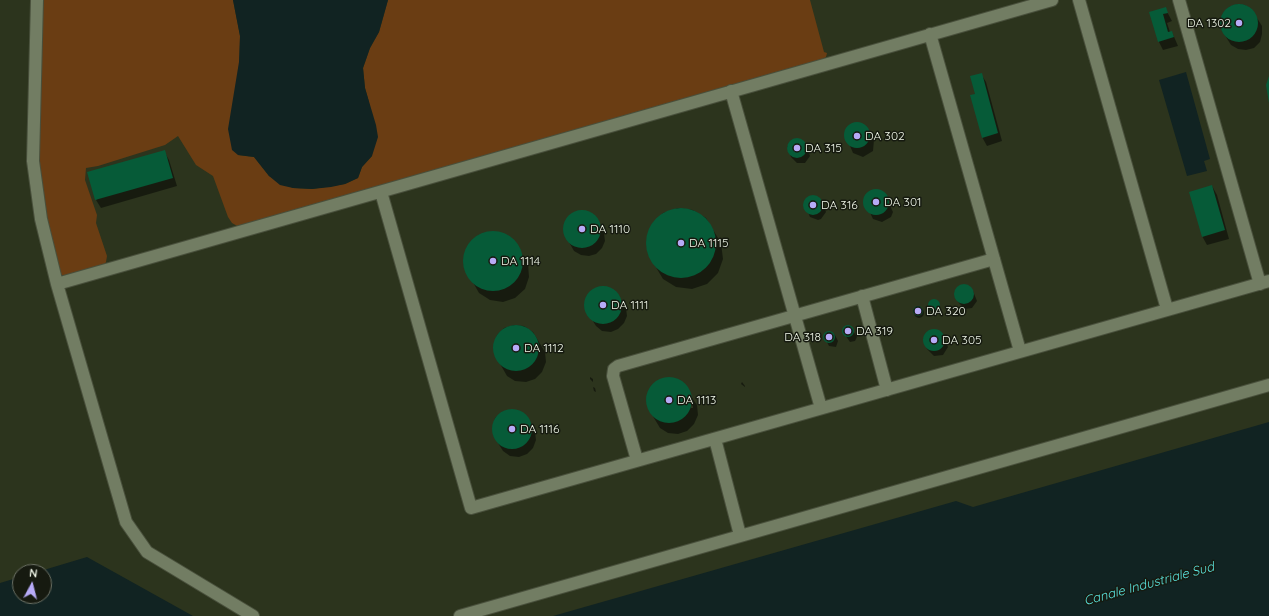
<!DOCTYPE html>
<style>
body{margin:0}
#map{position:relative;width:1269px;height:616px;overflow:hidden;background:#2c341d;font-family:Quicksand,sans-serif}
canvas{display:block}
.north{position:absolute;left:12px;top:564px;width:40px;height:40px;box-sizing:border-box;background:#161a10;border:1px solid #6d7266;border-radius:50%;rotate:7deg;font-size:11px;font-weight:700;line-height:16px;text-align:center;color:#eff6e7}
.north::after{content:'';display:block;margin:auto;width:14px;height:18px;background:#b7abf7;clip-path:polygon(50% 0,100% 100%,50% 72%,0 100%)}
</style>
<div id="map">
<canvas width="1269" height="616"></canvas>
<div class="north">N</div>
</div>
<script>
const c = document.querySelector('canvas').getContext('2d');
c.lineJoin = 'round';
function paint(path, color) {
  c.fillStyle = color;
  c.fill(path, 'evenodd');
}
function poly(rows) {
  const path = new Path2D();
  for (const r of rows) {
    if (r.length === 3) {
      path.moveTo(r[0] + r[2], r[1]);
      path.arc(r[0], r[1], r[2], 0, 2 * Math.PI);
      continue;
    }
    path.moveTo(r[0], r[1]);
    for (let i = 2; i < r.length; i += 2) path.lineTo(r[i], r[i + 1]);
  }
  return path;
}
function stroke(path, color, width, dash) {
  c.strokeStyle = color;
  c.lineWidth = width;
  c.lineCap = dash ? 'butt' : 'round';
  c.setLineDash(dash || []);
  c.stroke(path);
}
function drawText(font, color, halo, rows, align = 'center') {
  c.font = font + ' Quicksand,sans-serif';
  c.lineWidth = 3;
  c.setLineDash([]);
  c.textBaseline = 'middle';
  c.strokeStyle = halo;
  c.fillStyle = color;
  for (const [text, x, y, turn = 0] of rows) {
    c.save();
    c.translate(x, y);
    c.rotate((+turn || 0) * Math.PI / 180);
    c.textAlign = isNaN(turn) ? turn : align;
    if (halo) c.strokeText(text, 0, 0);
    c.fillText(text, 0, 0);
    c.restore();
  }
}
paint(poly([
 [40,0,233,0,240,36,238,155,254,157,269,176,293,188,312,189,345,184,358,178,362,167,372,156,369,102,365,88,363,68,370,48,379,32,388,0,810,0,824,52,827,53,826,57,821,60,239,227,232,223,228,217,213,176,196,165,178,136,165,145,98,166,86,168,85,180,97,215,96,223,107,256,106,262,104,266,65,276,62,275,58,271,49,245,37,149]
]), '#6a3d13');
paint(poly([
 [233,0,388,0,379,32,370,48,363,68,365,88,376,125,378,137,372,156,362,167,358,178,345,184,331,187,312,189,293,188,280,185,269,176,254,157,238,155,232,150,228,129,239,62,240,36],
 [1186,72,1210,159,1204,161,1207,171,1187,176,1159,80],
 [1269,422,1269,616,553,616,956,501,973,507],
 [87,557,193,616,0,616,0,583,20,577,20,596,44,596,44,572,37,572]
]), '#112322');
paint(poly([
 [1237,4,1245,5,1252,10,1262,26,1262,34,1260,42,1254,48,1246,50,1238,49,1231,45,1221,29,1221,21,1223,13,1229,7],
 [1165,8,1172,21,1167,23,1170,32,1172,32,1178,46,1163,50,1159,42,1150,13],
 [981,74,986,82,1002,141,987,146,982,137,976,94],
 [861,124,874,140,873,151,863,157,853,153,845,134,850,125],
 [792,140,800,140,806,146,810,156,805,163,797,163,791,157,787,147],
 [164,151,169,160,177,186,101,208,96,200],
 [1212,186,1217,195,1229,239,1207,245,1202,236],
 [875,190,884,193,893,212,891,217,882,222,873,219,864,200,866,195],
 [816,196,822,202,826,212,821,219,818,220,810,217,804,203,808,197],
 [678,208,693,210,706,218,721,243,723,259,718,273,707,284,692,289,676,287,663,279,648,254,647,238,652,224,663,213],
 [580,212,588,213,595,217,604,233,605,241,602,248,596,254,589,256,581,255,574,251,565,235,564,227,567,220,572,214],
 [490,232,503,234,514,241,528,264,529,277,525,289,515,298,503,302,490,300,479,293,466,270,464,258,469,245,478,236],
 [967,285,973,291,977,301,972,308,965,309,959,303,955,293,959,286],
 [601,287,610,288,616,292,626,308,627,316,624,323,618,329,611,332,602,331,596,326,586,310,585,302,588,295,594,289],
 [934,307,5.5],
 [919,313,5],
 [514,325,524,326,533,332,545,352,546,362,542,372,535,379,526,382,515,381,507,376,495,355,494,345,497,335,504,328],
 [850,326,857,337,855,341,850,342,843,332,844,328],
 [937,330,941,332,948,347,943,355,934,356,927,349,923,339,928,331],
 [827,332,831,332,835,335,838,341,836,347,829,346,824,336],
 [590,377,593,379,593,382,590,379],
 [666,379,676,380,684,385,690,395,691,408,693,408,692,398,697,405,698,415,694,424,687,431,678,434,668,433,660,428,648,408,647,398,650,388,657,382],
 [742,382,745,386,745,387,741,384],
 [593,387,595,388,596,392,594,391],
 [510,410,518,411,525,415,535,432,536,440,533,448,527,454,519,457,510,456,503,451,493,435,493,426,495,418,502,412]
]), '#0007');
paint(poly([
 [1239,23,19],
 [1166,7,1168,13,1163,14,1168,32,1172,31,1174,37,1158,42,1149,12],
 [982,73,998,133,982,138,970,95,975,94,970,76],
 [1269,76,1269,103,1266,85],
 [857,135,13],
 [797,148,10],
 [165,150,173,178,95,200,87,172],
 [1212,185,1225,230,1202,237,1189,192],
 [876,202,13],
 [813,205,10],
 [681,243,35],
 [582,229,19],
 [493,261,30],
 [964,294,10],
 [603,305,19],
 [934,305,6],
 [918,311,5],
 [516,348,23],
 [848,331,6],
 [934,340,11],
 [829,337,6],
 [669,400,23],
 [512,429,20]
]), '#065b38');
const minor = poly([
 [37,0,33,161,41,219,57,284,126,522,147,552,253,616],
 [1079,0,1167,309],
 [1179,0,1260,284],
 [930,34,1020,351],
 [731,91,821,408],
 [381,192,471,508,1269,281],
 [57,284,1052,0],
 [862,296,887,390],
 [715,439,740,535],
 [637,460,613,376,614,369,618,366,994,259],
 [460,616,1269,385]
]);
stroke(minor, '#49503c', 14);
stroke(minor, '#727d63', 12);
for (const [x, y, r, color] of [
 [1239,23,4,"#b7abf7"],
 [857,136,4,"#b7abf7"],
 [797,148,4,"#b7abf7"],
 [876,202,4,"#b7abf7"],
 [813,205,4,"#b7abf7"],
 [582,229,4,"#b7abf7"],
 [681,243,4,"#b7abf7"],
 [493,261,4,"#b7abf7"],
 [603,305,4,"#b7abf7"],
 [918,311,4,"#b7abf7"],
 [848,331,4,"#b7abf7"],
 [829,337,4,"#b7abf7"],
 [934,340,4,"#b7abf7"],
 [516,348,4,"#b7abf7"],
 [669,400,4,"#b7abf7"],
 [512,429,4,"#b7abf7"]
]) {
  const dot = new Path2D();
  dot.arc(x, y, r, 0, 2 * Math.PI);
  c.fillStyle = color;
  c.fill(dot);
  stroke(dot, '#161a10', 1.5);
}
drawText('12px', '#eff6e7', '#161a10', [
 ["DA 1302",1231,23,"right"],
 ["DA 302",865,136],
 ["DA 315",805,148],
 ["DA 301",884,202],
 ["DA 316",821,205],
 ["DA 1110",590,229],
 ["DA 1115",689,243],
 ["DA 1114",501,261],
 ["DA 1111",611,305],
 ["DA 320",926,311],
 ["DA 319",856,331],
 ["DA 318",821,337,"right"],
 ["DA 305",942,340],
 ["DA 1112",524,348],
 ["DA 1113",677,400],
 ["DA 1116",520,429]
], 'left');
drawText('italic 13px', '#5ae3de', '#161a10', [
 ["Canale Industriale Sud",1149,584,-15]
]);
</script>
